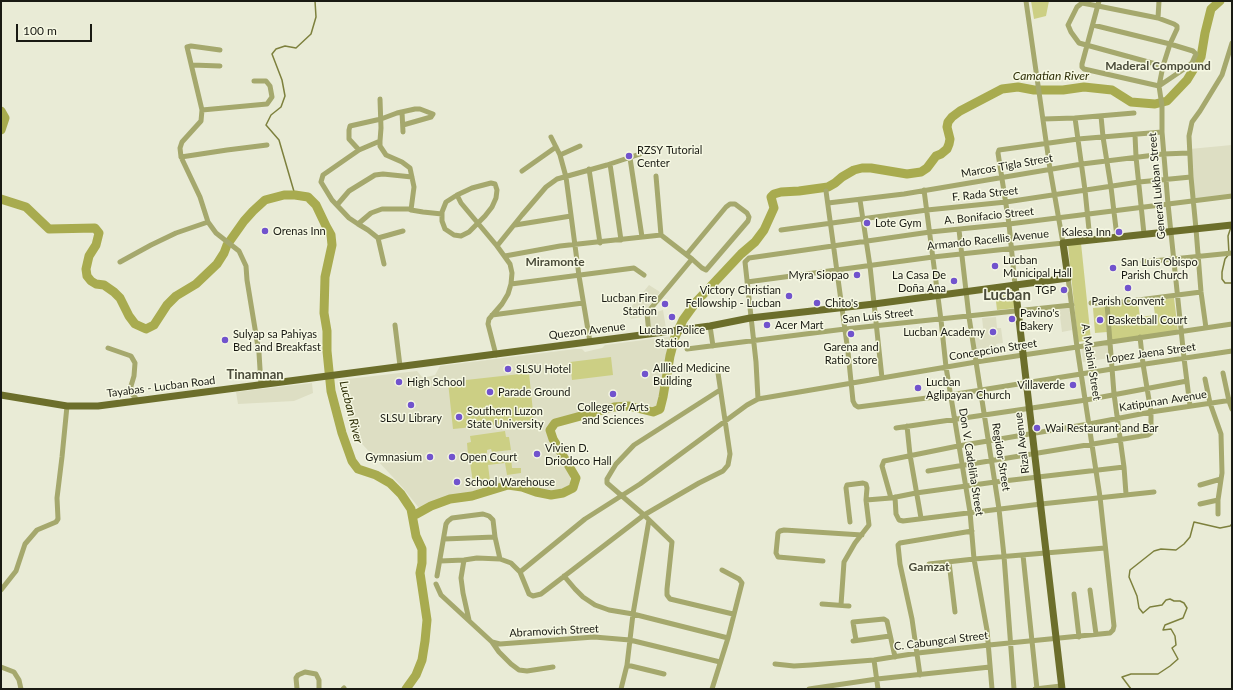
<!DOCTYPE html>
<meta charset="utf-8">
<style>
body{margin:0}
#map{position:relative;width:1233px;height:690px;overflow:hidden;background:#e9ebd6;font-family:Lato,sans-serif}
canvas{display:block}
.frame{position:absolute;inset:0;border:2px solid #191a13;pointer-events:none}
.scale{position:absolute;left:16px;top:24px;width:76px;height:18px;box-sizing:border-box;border:2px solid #191a13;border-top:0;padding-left:5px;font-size:12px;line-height:14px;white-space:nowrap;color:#191a13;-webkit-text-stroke:3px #f6f8e3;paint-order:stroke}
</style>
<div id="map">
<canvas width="1233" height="690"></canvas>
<div class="frame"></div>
<div class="scale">100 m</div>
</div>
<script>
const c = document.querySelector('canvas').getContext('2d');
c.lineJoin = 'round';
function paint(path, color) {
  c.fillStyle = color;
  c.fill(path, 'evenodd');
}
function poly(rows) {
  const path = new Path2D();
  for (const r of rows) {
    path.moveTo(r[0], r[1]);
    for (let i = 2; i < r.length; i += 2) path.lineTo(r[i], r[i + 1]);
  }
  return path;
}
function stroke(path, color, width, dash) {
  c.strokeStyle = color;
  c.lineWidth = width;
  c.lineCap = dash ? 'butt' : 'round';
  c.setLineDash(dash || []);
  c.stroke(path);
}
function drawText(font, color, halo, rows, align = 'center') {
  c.font = font + ' Lato,sans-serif';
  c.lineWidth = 3;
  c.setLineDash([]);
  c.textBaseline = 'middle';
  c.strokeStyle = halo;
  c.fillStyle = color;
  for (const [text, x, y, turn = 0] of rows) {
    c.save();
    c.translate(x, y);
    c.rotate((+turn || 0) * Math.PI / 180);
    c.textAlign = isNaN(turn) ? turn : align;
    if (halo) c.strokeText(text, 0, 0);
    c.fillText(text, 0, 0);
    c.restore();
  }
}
paint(poly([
 [1232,145,1232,195,1194,199,1190,149],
 [649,285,660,292,641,317,631,319,627,312],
 [1069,306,1072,330,1062,332,1059,308],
 [655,310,657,312,663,310,666,328,651,329,649,313],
 [996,317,997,328,1001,328,1003,343,996,344,997,354,993,355,992,347,976,349,975,337,984,336,982,318],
 [674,336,658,408,653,410,629,406,614,407,588,412,554,422,549,429,552,439,570,475,571,486,563,491,549,493,517,484,503,484,445,498,419,508,403,488,351,432,344,405,339,380,417,371,423,378,435,375,440,366,575,349,582,349,585,352,602,348,605,345],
 [1108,344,1110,358,1083,362,1081,348],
 [312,383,313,393,294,401,238,404,236,392]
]), '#dddec3');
paint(poly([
 [1031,1,1049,1,1046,16,1034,19],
 [1081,243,1091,340,1078,342,1068,245],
 [1014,290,1016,308,997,310,995,293],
 [1174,298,1178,331,1111,340,1109,305,1138,302,1140,317,1155,315,1153,300],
 [1105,307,1107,332,1095,333,1093,308],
 [611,357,613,375,572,380,570,362],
 [529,373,534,421,453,429,448,382],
 [505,431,506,437,509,437,511,450,492,452,491,449,487,450,487,453,468,455,467,443,471,442,470,436],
 [511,457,512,468,521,468,521,473,507,475,505,463,488,465,490,481,473,483,470,462]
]), '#cccf84');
stroke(poly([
 [1232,111,1232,113],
 [295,195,279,140,266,125,271,115,281,107,285,96,282,80,272,54,276,49,285,46,296,48,311,34,316,17,315,1],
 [1231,227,1228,236,1229,254,1225,259,1222,272,1222,279,1225,283,1232,283],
 [1131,689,1122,677,1131,674,1158,674,1170,666,1178,659,1172,648,1176,645,1175,636,1171,629,1163,630,1165,625,1183,618,1187,608,1184,603,1180,601,1174,601,1170,599,1166,600,1162,605,1150,607,1143,613,1139,608,1137,596,1129,577,1130,570,1154,551,1161,549,1176,550,1184,544,1190,537,1194,522,1220,528,1230,526,1232,524]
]), '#7d803d', 1.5);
stroke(poly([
 [1,111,5,118,1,130],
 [1,199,26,207,49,229,95,228,99,233,96,245,89,256,86,269,87,276,91,281,96,284,104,285,114,292,120,298,129,316,135,324,146,329,154,325,167,305,176,296,196,284,217,264,224,253,227,245,244,221,253,211,265,200,284,195,295,195,308,197,316,205,326,226,331,235,332,245,325,277,324,313,327,331,327,351,331,391,342,433,352,461,358,469,376,475,390,483,401,494,411,509,416,536,422,549,422,563,420,573,427,620,425,641,422,660,416,675,406,689],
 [413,516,431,506,450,499,472,496,508,485,522,487,536,492,551,495,563,493,573,488,576,478,553,439,550,430,555,423,614,407,629,406,653,412,660,409,663,397,670,356,675,337,683,320,696,302,741,254,755,242,764,230,774,208,771,197,774,194,781,192,799,191,828,187,835,183,842,177,854,170,862,168,871,168,907,174,921,172,927,168,936,156,941,154,947,149,949,144,950,139,947,127,948,122,952,117,960,111,1002,89,1018,87,1034,90,1063,90,1084,87,1112,90,1131,102,1155,104,1167,101,1187,80,1201,57,1205,33,1211,9,1220,1]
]), '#a8ab4f', 9);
stroke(poly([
 [1158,18,1159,1],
 [1093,25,1170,44,1193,51,1196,54,1192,63,1187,67,1159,86,1084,69,1082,67,1082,64,1099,1],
 [192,65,220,66],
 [1163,66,1079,43,1071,32,1068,25,1077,7,1082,3,1098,6,1158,18,1174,24,1177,26,1177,29,1170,44,1163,66,1159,86,1162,106,1162,132,1168,204,1184,358,1190,406],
 [202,110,267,104,272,97,270,86,266,81,254,81],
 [402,112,403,132],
 [1101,116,1103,137,1111,187,1117,237],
 [1075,118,1085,190,1090,240],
 [1043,119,1075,118,1134,113],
 [1135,135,1136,157,1144,234],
 [551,137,560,155,566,177,579,276,590,342],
 [380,141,381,128,380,99],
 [359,150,349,139,349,130,350,126,381,119,397,113,415,109,420,109,433,114,431,117,403,125],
 [560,155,580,146],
 [181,157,180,148,182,142,201,121,202,110,187,47,191,46,220,50],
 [630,158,642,237],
 [610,164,621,240],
 [589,169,600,243],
 [522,171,556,147],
 [656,176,661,235],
 [491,183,495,184,497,190,496,198,492,207,485,216,469,232,461,236,454,235,445,229,442,221,442,212,446,202,457,195,472,188,491,183],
 [924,190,941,320,946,367,970,512,974,559,987,630,992,689],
 [826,191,848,352,853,401,855,405,858,407,950,395,1112,369,1232,351],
 [457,195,461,203,497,246,510,264,512,273,511,284,508,294,502,304,489,319,488,324,496,355],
 [860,200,870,266,882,378],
 [828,203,904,194,1082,164,1163,154,1189,153],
 [337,205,349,191,375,175,383,174,412,177],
 [411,210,414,187,410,168,402,162,386,155,380,146,380,141,359,150,346,159,323,175,321,182,332,200,349,218,358,224,371,213,382,209,409,209,411,210,423,212,442,214],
 [358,224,368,230,378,238,384,264],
 [515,225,571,216],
 [781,230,927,210,1006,202,1139,182,1191,177],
 [959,230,969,317,999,509,1004,556,1014,689],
 [378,238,403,231],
 [497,246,522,215,546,187,557,179,607,165,640,154],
 [505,256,560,246,661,235,692,259,702,268,706,270,748,221,749,217,747,213,735,204,730,204,726,207,687,254],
 [120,262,151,245,176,233,208,222],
 [1143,262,1232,253],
 [747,282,933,257,1063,243,1050,169,1026,1],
 [511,284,634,268,644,275],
 [1015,285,1009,224,998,153,999,150,1078,139,1162,132],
 [1091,303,1107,304,1201,292],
 [1107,304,1114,394,1124,467,1126,494],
 [492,315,583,303],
 [395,325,400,366],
 [710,326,713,346],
 [1206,328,1201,292,1196,229,1191,177,1189,136,1192,122,1200,111,1222,75,1232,43],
 [649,334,647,313,692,259],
 [108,348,131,356,135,363,134,376,131,386,132,394,138,401],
 [687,349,845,329,1072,305],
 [1223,373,1229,401,1232,409],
 [1205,379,1210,403,1221,434,1222,473,1218,500,1218,514],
 [261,385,259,353,247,280,246,266,239,251,216,233,208,222,200,197,181,157,227,150,267,145],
 [720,390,634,445,616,464,607,479,607,483,644,515,672,542,667,589,667,595,670,599,733,614],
 [758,399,756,362,745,262,749,258,930,232,1009,224,1232,196],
 [907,426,910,455,921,518],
 [896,428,1086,400,1187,381],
 [928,471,1148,435,1151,433,1151,412,1143,364,1140,337],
 [1200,485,1221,479],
 [895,497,896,514,899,520,903,521,1041,504,1154,492],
 [891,498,882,466,884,461,958,446,1089,424,1151,412,1232,400],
 [866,500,891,498,916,493,995,482,1124,467],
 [1200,504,1218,500],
 [444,539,495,537],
 [1023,555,1037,689],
 [464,560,461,578,463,593,469,620],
 [440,561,464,560,477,558,500,559,511,563,520,572,529,594,533,596,541,594,644,515,699,483,723,471,728,465,730,454,718,373],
 [823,561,778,557,776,553,778,533,780,531,784,530,862,535],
 [949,562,955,612],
 [929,564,974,559,1105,548],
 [520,572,585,519,640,484,747,405,758,399,976,362,1232,324],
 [437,576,446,524,448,521,452,518,483,514,489,516,493,520,495,537,500,559],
 [564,576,575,589,583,597,595,605,609,610,633,614,728,638],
 [436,584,441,595,492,642,500,644,594,637,630,640,720,662],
 [1,590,16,571,25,544,37,530,56,522,58,519,57,498,62,457,67,406],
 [1090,590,1096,634],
 [1074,594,1079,637],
 [822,604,849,606],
 [841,605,844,562,855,543,869,525,866,500,867,488,866,484,863,483,847,485,846,488,850,522],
 [856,640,853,622,884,619,887,621,895,657],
 [853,641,890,636],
 [492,642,499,652,511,664,519,670,527,671,553,667],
 [874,660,878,689],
 [775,664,794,666,811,665,874,660,918,653,989,645,1110,633,1113,630,1114,626,1100,497,1077,347,1068,278],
 [627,665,664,674],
 [1,667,14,672,19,680,21,689],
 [920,675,912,619,900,564,898,545,900,543,972,531],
 [297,689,296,678,298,675,305,672,316,674,319,680,319,689],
 [343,689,344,688],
 [621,689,627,665,633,614,649,520],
 [712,689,728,638,742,583,739,579,722,570],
 [809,689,877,679,990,667],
 [1035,689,1061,686]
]), '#a5a86d', 5);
stroke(poly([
 [1015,285,1062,689],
 [1,395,67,406,98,406,649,334,710,326,750,318,874,304,1068,278,1063,243,1232,225]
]), '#6c6e2b', 7);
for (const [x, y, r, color] of [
 [629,156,4,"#7153cd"],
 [867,223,4,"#7153cd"],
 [265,231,4,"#7153cd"],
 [1119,232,4,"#7153cd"],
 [995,266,4,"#7153cd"],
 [1113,268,4,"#7153cd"],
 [857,275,4,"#7153cd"],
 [954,281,4,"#7153cd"],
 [1128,288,4,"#7153cd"],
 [1064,290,4,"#7153cd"],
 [789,296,4,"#7153cd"],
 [817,303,4,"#7153cd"],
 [665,304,4,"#7153cd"],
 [672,317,4,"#7153cd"],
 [1012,319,4,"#7153cd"],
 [1100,320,4,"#7153cd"],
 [767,325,4,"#7153cd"],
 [993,332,4,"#7153cd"],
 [851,334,4,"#7153cd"],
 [225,340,4,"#7153cd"],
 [508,369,4,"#7153cd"],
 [645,374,4,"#7153cd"],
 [399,382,4,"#7153cd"],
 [1073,385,4,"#7153cd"],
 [918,388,4,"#7153cd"],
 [490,392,4,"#7153cd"],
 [613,394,4,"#7153cd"],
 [411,405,4,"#7153cd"],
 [459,417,4,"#7153cd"],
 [1037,428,4,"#7153cd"],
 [537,454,4,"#7153cd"],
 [430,457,4,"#7153cd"],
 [452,457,4,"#7153cd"],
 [457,482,4,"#7153cd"]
]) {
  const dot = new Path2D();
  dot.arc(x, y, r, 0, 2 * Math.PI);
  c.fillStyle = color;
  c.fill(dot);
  stroke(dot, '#f6f8e3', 1.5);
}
drawText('11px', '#191a13', '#f6f8e3', [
 ["RZSY Tutorial",637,150],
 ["Center",637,163],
 ["Lote Gym",875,223],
 ["Orenas Inn",273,231],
 ["Kalesa Inn",1111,232,"right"],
 ["Lucban",1003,260],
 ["Municipal Hall",1003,273],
 ["San Luis Obispo",1121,262],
 ["Parish Church",1121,275],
 ["Myra Siopao",849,275,"right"],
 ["La Casa De",946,275,"right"],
 ["Doña Ana",946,288,"right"],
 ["Victory Christian",781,290,"right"],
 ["Fellowship - Lucban",781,303,"right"],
 ["TGP",1056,290,"right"],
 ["Lucban Fire",657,298,"right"],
 ["Station",657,311,"right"],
 ["Parish Convent",1128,301,"center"],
 ["Chito's",825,303],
 ["Pavino's",1020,313],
 ["Bakery",1020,326],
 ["Basketball Court",1108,320],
 ["Acer Mart",775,325],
 ["Lucban Police",672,330,"center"],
 ["Station",672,343,"center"],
 ["Lucban Academy",985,332,"right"],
 ["Sulyap sa Pahiyas",233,334],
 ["Bed and Breakfast",233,347],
 ["Garena and",851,347,"center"],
 ["Ratio store",851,360,"center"],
 ["Alllied Medicine",653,368],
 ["Building",653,381],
 ["SLSU Hotel",516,369],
 ["High School",407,382],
 ["Lucban",926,382],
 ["Aglipayan Church",926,395],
 ["Villaverde",1065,385,"right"],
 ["Parade Ground",498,392],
 ["College of Arts",613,407,"center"],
 ["and Sciences",613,420,"center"],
 ["Southern Luzon",467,411],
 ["State University",467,424],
 ["SLSU Library",411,418,"center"],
 ["Wai Restaurant and Bar",1045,428],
 ["Vivien D.",545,448],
 ["Driodoco Hall",545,461],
 ["Gymnasium",422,457,"right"],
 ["Open Court",460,457],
 ["School Warehouse",465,482]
], 'left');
drawText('11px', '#191a13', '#f6f8e3', [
 ["Marcos Tigla Street",1007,166,-10],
 ["General Lukban Street",1157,186,-95],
 ["F. Rada Street",985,194,-6],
 ["A. Bonifacio Street",989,216,-6],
 ["Armando Racellis Avenue",988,240,-6],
 ["San Luis Street",878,316,-6],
 ["Quezon Avenue",587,331,-7],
 ["Concepcion Street",993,350,-9],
 ["Lopez Jaena Street",1151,353,-8],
 ["A. Mabini Street",1091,362,81],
 ["Tayabas - Lucban Road",161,387,-7],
 ["Katipunan Avenue",1163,401,-9],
 ["Rizal Avenue",1022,443,-97],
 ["Regidor Street",1001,457,81],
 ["Don V. Cadeliña Street",971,462,81],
 ["Abramovich Street",554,631,-3],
 ["C. Cabungcal Street",941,641,-7]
]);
drawText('bold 12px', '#4b4c3b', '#f6f8e3', [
 ["Maderal Compound",1158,66],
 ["Miramonte",555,262],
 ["Gamzat",929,567]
]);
drawText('italic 12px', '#303109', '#f6f8e3', [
 ["Camatian River",1051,76],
 ["Lucban River",351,412,76]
]);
drawText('bold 13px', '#4b4c3b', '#f6f8e3', [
 ["Tinamnan",255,375]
]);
drawText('bold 15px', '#4b4c3b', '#f6f8e3', [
 ["Lucban",1007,295]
]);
</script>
